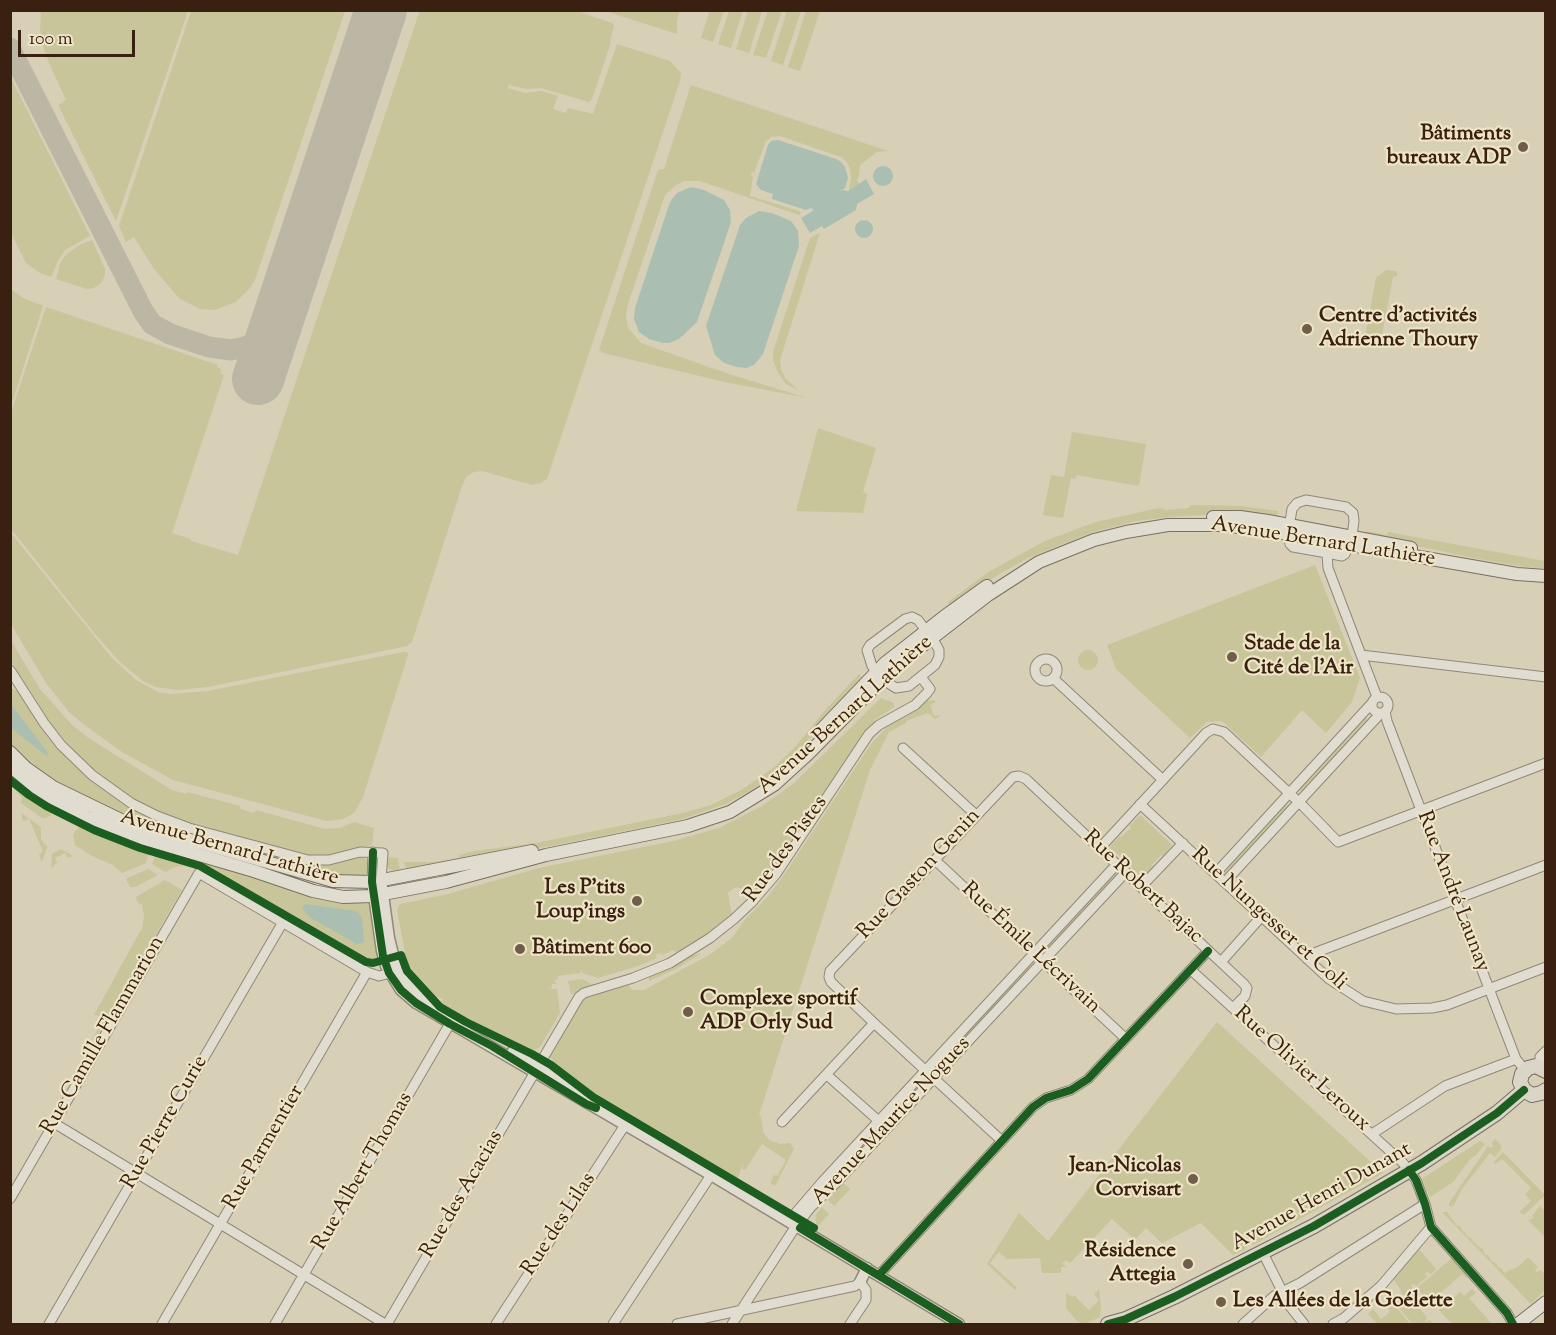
<!DOCTYPE html>
<meta charset="utf-8">
<style>
body{margin:0}
#map{position:relative;width:1556px;height:1335px;overflow:hidden;background:#d7cfb6;font-family:"Sorts Mill Goudy",serif}
canvas{display:block}
.frame{position:absolute;inset:0;border:12px solid #392011;pointer-events:none}
.scale{position:absolute;left:18px;top:30px;width:117px;height:27px;box-sizing:border-box;border:3px solid #392011;border-top:0;padding-left:8px;font-size:18px;line-height:21px;white-space:nowrap;color:#392011;-webkit-text-stroke:4px #eee4c6;paint-order:stroke}
</style>
<div id="map">
<canvas width="1556" height="1335"></canvas>
<div class="frame"></div>
<div class="scale">100 m</div>
</div>
<script>
const c = document.querySelector('canvas').getContext('2d');
c.lineJoin = 'round';
function paint(path, color) {
  c.fillStyle = color;
  c.fill(path, 'evenodd');
}
function poly(rows) {
  const path = new Path2D();
  for (const r of rows) {
    if (r.length === 3) {
      path.moveTo(r[0] + r[2], r[1]);
      path.arc(r[0], r[1], r[2], 0, 2 * Math.PI);
      continue;
    }
    path.moveTo(r[0], r[1]);
    for (let i = 2; i < r.length; i += 2) path.lineTo(r[i], r[i + 1]);
  }
  return path;
}
function stroke(path, color, width, dash) {
  c.strokeStyle = color;
  c.lineWidth = width;
  c.lineCap = dash ? 'butt' : 'round';
  c.setLineDash(dash || []);
  c.stroke(path);
}
function drawText(font, color, halo, rows, align = 'center') {
  c.font = font + ' "Sorts Mill Goudy",serif';
  c.lineWidth = 4.5;
  c.setLineDash([]);
  c.textBaseline = 'middle';
  c.strokeStyle = halo;
  c.fillStyle = color;
  for (const [text, x, y, turn = 0] of rows) {
    c.save();
    c.translate(x, y);
    c.rotate((+turn || 0) * Math.PI / 180);
    c.textAlign = isNaN(turn) ? turn : align;
    if (halo) c.strokeText(text, 0, 0);
    c.fillText(text, 0, 0);
    c.restore();
  }
}
paint(poly([
 [420,10,577,11,612,23,614,26,610,41,611,42,592,99,589,102,541,88,527,89,509,85,508,88,524,93,541,91,558,96,553,109,566,113,568,108,593,114,617,44,670,61,681,73,680,81,547,479,541,483,532,485,482,471,474,472,467,476,462,486,412,642,407,646,208,687,177,690,156,687,143,681,120,662,95,634,11,529,11,413,46,307,218,365,217,367,221,369,220,373,224,375,172,533,191,539,191,541,238,555],
 [710,10,724,11,713,42,701,38],
 [768,10,782,11,766,58,753,55],
 [41,11,188,11,116,221,58,105,66,100,50,65,44,49,40,29],
 [191,11,345,11,256,277,251,287,236,302,215,310,200,309,180,299,154,269,134,237,126,242,119,226],
 [605,11,680,11,677,19,677,34],
 [729,11,743,11,731,48,718,44],
 [748,11,762,11,749,53,736,49],
 [787,11,801,11,783,65,771,61],
 [806,11,820,11,800,71,788,67],
 [11,78,90,236,65,250,58,261,51,277,40,273,26,263,11,233],
 [691,85,888,151,877,152,860,165,859,176,857,180,859,184,849,190,851,178,850,169,847,162,841,157,780,136,771,137,766,141,754,173,752,172,751,175,753,177,750,196,799,211,801,214,799,215,700,181,684,181,676,185,665,195,628,304,626,315,628,328,641,343,729,374,807,398,725,382,603,353,599,350,658,170,664,169],
 [820,233,780,360,781,369,785,378,798,390,786,384,778,373,773,360,773,352,810,238],
 [92,240,105,269,105,275,101,283,94,288,87,289,56,279,61,261,67,254,81,244],
 [1386,270,1396,271,1398,276,1393,277,1380,345,1364,342,1376,278],
 [11,289,23,298,43,306,11,406],
 [818,428,876,448,863,492,867,494,863,513,796,511],
 [1072,432,1146,444,1139,486,1076,475,1076,479,1071,478,1063,518,1043,515,1051,475,1064,477],
 [1191,505,1241,506,1278,511,1277,518,1234,513,1170,517,1136,521,1093,532,1028,558,982,584,935,619,934,617,950,605,948,602,990,571,1045,541,1096,522,1154,509,1162,508,1165,510,1188,508],
 [1367,531,1387,535,1388,532,1545,561,1545,568,1525,567,1473,558,1366,535],
 [11,533,111,657,136,680,158,692,170,694,208,691,403,652,407,652,408,655,363,797,354,813,343,819,326,821,173,780,122,752,82,723,69,712,46,683,11,624],
 [1315,565,1360,678,1352,702,1326,733,1302,710,1261,757,1222,721,1207,722,1190,738,1116,669,1107,645],
 [10,639,40,689,72,725,90,739,172,790,186,794,187,792,240,806,241,809,253,813,256,810,325,829,340,828,354,822,374,828,372,845,331,855,306,855,193,825,167,816,135,800,109,783,90,767,54,729,11,661],
 [1088,660,10],
 [859,674,863,678,793,757,755,788,726,804,679,820,556,845,407,871,404,862,433,862,459,858,459,855,475,851,536,843,683,813,711,805,743,789,773,768,795,747,827,708],
 [10,688,18,691,41,727,81,771,108,793,145,815,191,834,301,863,328,864,362,856,368,861,368,872,360,879,346,878,134,821,43,777,11,747],
 [881,698,894,703,894,707,874,720,876,723,760,888,743,889,736,887,728,892,732,916,689,948,675,952,673,950,662,955,661,953,655,955,657,958,638,966,598,978,582,973,581,970,580,973,558,976,558,979,555,980,556,984,552,984,552,988,548,989,557,989,560,1013,540,1047,533,1051,471,1022,446,1008,441,1004,443,999,438,997,434,998,409,969,405,960,406,958,397,910,400,904,444,895,539,868,673,841,719,828,762,806,793,784],
 [933,700,936,702,930,705,934,716,941,715,935,719,928,713,906,721,906,723,889,732,870,770,759,1115,761,1116,763,1132,769,1140,780,1144,790,1143,794,1149,775,1186,770,1183,774,1175,777,1176,786,1160,762,1144,745,1170,742,1169,743,1162,737,1181,597,1097,555,1066,552,1058,549,1058,550,1054,583,999,625,985,629,986,632,990,644,990,711,954,733,937,743,922,768,896,784,875,871,744,886,728,885,726,926,701],
 [1365,717,1369,721,1303,792,1299,790],
 [10,784,24,796,52,813,51,815,47,818,42,818,21,803,22,797,11,786],
 [1284,803,1289,806,1227,874,1223,874,1221,873],
 [21,813,41,827,41,839,47,847,42,862,39,855,43,851,29,819,23,821],
 [1140,815,1172,845,1163,857,1161,855,1152,865,1153,867,1144,877,1140,876,1131,867,1132,866,1110,848,1111,845,1120,836,1121,837,1131,828,1129,826],
 [90,825,364,902,369,906,371,911,380,959,372,961,367,960,198,861,134,842],
 [80,826,101,836,149,853,146,863,122,873,113,865,92,856,75,845,73,834],
 [61,849,73,856,68,858,65,853,55,858,57,863,51,868,52,854],
 [155,855,190,865,178,866,165,872,152,864],
 [385,857,398,858,400,873,389,869,385,864],
 [148,869,158,875,135,887,130,887,126,879],
 [1114,872,1118,874,1115,878,1047,951,1044,951,1043,948],
 [165,880,182,890,94,1041,92,1040,105,1016,94,1015,142,928,144,916,142,905,137,902,136,897],
 [702,953,676,969,649,981,649,976,687,957],
 [1030,963,1033,967,938,1069,934,1068],
 [582,979,592,984,600,984,583,989,575,994,571,994,568,981],
 [1217,1022,1383,1173,1253,1245,1250,1243,1244,1250,1233,1255,1201,1223,1162,1243,1146,1228,1135,1240,1112,1219,1070,1263,1066,1260,1062,1263,1066,1267,1061,1267,1061,1273,1042,1273,1040,1258,1007,1259,999,1252,990,1263,1017,1288,1015,1290,987,1264,1019,1213,1048,1241],
 [875,1131,876,1136,828,1187,824,1186],
 [1495,1139,1502,1146,1499,1152,1495,1157,1490,1153,1462,1189,1454,1205,1451,1207,1449,1206,1449,1203,1488,1146,1491,1148,1493,1146,1492,1143],
 [1480,1141,1485,1144,1476,1155,1471,1158,1453,1182,1430,1197,1422,1180,1423,1178],
 [1503,1152,1545,1195,1524,1215,1519,1212,1531,1201,1525,1194,1531,1188,1502,1159,1495,1164,1493,1163],
 [843,1183,850,1189,834,1206,828,1200],
 [1540,1206,1545,1211,1545,1237,1528,1220,1532,1219,1534,1217,1532,1216],
 [822,1207,829,1214,817,1227,815,1216],
 [1442,1212,1447,1212,1457,1226,1460,1226,1463,1232,1465,1232,1466,1235,1471,1238,1474,1243,1477,1244,1477,1246,1483,1249,1485,1255,1488,1255,1491,1261,1497,1264,1497,1267,1501,1268,1504,1273,1519,1266,1528,1257,1538,1267,1535,1270,1537,1272,1541,1270,1545,1275,1545,1290,1531,1304],
 [1419,1249,1436,1269,1431,1274,1427,1272,1425,1273,1427,1277,1416,1286,1413,1284,1411,1285,1413,1290,1407,1295,1402,1295,1400,1289,1393,1279],
 [1452,1258,1468,1276,1466,1278,1462,1274,1429,1303,1417,1288],
 [1099,1289,1101,1306,1100,1317,1085,1324,1077,1321,1066,1308,1066,1293,1072,1297,1074,1295,1089,1310,1099,1300,1094,1294],
 [1472,1289,1476,1293,1469,1298,1492,1324,1452,1324,1439,1310,1460,1292,1464,1296],
 [1409,1296,1415,1303,1412,1307,1413,1309,1417,1306,1427,1317,1425,1322,1430,1320,1433,1324,1413,1324,1395,1304,1400,1298],
 [1393,1303,1410,1324,1377,1324,1368,1314,1373,1309,1381,1319,1390,1312,1388,1307]
]), '#c8c59a');
paint(poly([
 [778,140,836,159,841,162,845,167,848,178,845,188,839,192,843,190,848,191,866,179,874,194,857,204,856,210,824,229,822,226,810,233,801,218,813,211,812,208,806,210,772,199,773,194,761,190,756,184,768,145,771,141],
 [883,176,10],
 [691,187,704,190,724,200,730,210,731,222,697,322,679,339,669,343,663,343,649,339,639,332,634,319,635,308,670,202,677,193],
 [759,211,772,213,791,221,798,231,799,246,763,354,754,365,746,368,737,367,724,363,715,355,706,326,740,225,746,218],
 [864,229,9],
 [10,703,48,753,47,756,11,728],
 [305,904,357,911,362,918,364,943,357,944,309,917,302,907]
]), '#aabfb1');
stroke(poly([
 [10,48,143,311,152,324,170,334,209,347,231,350,245,347,258,341,268,331,280,313]
]), '#bcb6a4', 21);
stroke(poly([
 [258,379,381,10]
]), '#bcb6a4', 52);
const minor = poly([
 [1306,500,1346,507,1353,513,1354,521,1352,536,1345,554,1342,556,1327,553,1293,547,1290,544,1288,534,1292,509,1297,503,1306,500],
 [1327,553,1328,568,1377,697],
 [912,617,918,620,934,641,939,650,939,657,935,665,909,686,896,688,885,681,872,666,867,650,870,645,905,619,912,617],
 [1361,655,1546,677],
 [1046,670,11],
 [10,670,44,723,61,745,92,775,131,803,157,816,189,828,308,860,329,860,360,852,383,853,381,880],
 [1053,678,1163,780],
 [1380,705,8],
 [1385,711,1387,721,1493,999,1516,1059,1525,1070],
 [903,748,976,815],
 [1140,804,1329,979,1363,1001,1396,1009,1432,1008,1447,1005,1546,967],
 [1100,848,1206,733,1213,729,1224,732,1304,807,1338,842,1546,763],
 [935,860,1125,1038],
 [1216,873,1372,703],
 [372,882,373,852],
 [1225,882,1381,713],
 [1141,887,1183,843],
 [1307,959,1317,952,1546,865],
 [1221,962,1261,917],
 [1191,970,1403,1163,1416,1180,1425,1204,1431,1227,1507,1313,1513,1324],
 [1540,1067,1540,1057,1546,1051],
 [827,1075,881,1123],
 [782,1122,874,1023],
 [54,1123,385,1324],
 [1372,1134,1445,1086,1516,1059],
 [1002,1141,874,1023,831,982,829,977,830,971,1013,777,1019,776,1026,779,1244,984,1247,988,1245,996,1233,1008],
 [10,1199,199,873,367,972,379,976,395,972],
 [796,1226,793,1216,823,1181,1117,864],
 [1263,1253,1280,1287,1285,1300,1304,1324],
 [879,1275,1033,1107,1046,1098,1071,1090,1088,1079,1208,951],
 [49,1324,283,922],
 [162,1324,367,972],
 [275,1324,452,1020],
 [387,1324,579,997,584,993,633,978,670,963,710,938,734,919,752,902,776,874,869,734,879,725,915,705,927,693,930,689,921,677],
 [496,1324,625,1125],
 [613,1324,711,1175],
 [677,1324,855,1286,860,1282,866,1290,866,1300,850,1324],
 [732,1324,796,1226,811,1207,838,1181,1126,872],
 [1243,1324,1274,1296,1300,1283,1425,1204],
 [1333,1324,1344,1318,1381,1286,1431,1227]
]);
const tertiary = poly([
 [381,880,389,938,397,971,431,1007],
 [372,882,382,951,386,966,401,990,416,1003,711,1175,959,1324],
 [513,1051,579,1092],
 [860,1282,867,1268]
]);
const secondary = poly([
 [1213,517,1240,517,1268,521,1411,548],
 [820,731,885,663,945,616,987,586],
 [10,752,26,768,53,787,121,820,333,881,372,882,532,851],
 [10,766,36,788,60,803,89,818,134,836,254,871,313,891,343,897,373,896,446,882,546,855,688,826,730,812,774,785,808,754,891,670,988,595,1039,562,1094,540,1126,532,1168,525,1222,525,1271,531,1517,574,1546,576],
 [1518,1324,1546,1302]
]);
const primary = poly([
 [1546,1071,1536,1066,1528,1068,1522,1074,1520,1082,1524,1090,1532,1095,1541,1093,1546,1090],
 [1108,1324,1126,1319,1174,1297,1314,1226,1422,1163,1497,1113,1524,1090]
]);
stroke(minor, '#908878', 11);
stroke(tertiary, '#908878', 13);
stroke(secondary, '#797062', 14);
stroke(primary, '#797062', 16);
stroke(minor, '#e0dccf', 9);
stroke(tertiary, '#e0dccf', 10);
stroke(secondary, '#e0dccf', 12);
stroke(primary, '#dad5c7', 14);
stroke(poly([
 [10,780,29,795,46,806,94,830,140,848,200,866,366,962,373,963,401,955,407,971,440,1007,466,1022,532,1054,551,1065,593,1097,814,1228],
 [373,852,372,882,383,956,389,973,401,990,416,1003,450,1024,492,1046,586,1104,596,1108],
 [1409,1170,1416,1180,1425,1204,1431,1227,1507,1313,1513,1324],
 [800,1228,959,1324],
 [879,1275,1033,1107,1046,1098,1071,1090,1088,1079,1208,951],
 [1108,1324,1126,1319,1174,1297,1314,1226,1422,1163,1497,1113,1524,1090]
]), '#1b5e20', 8);
for (const [x, y, r, color] of [
 [1523,147,6,"#705d4b"],
 [1307,329,6,"#705d4b"],
 [1232,657,6,"#705d4b"],
 [637,901,6,"#705d4b"],
 [520,949,6,"#705d4b"],
 [688,1012,6,"#705d4b"],
 [1193,1179,6,"#705d4b"],
 [1188,1264,6,"#705d4b"],
 [1221,1302,6,"#705d4b"]
]) {
  const dot = new Path2D();
  dot.arc(x, y, r, 0, 2 * Math.PI);
  c.fillStyle = color;
  c.fill(dot);
  stroke(dot, '#eee4c6', 2);
}
drawText('bold 21px', '#392011', '#eee4c6', [
 ["Bâtiments",1511,135,"right"],
 ["bureaux ADP",1511,159,"right"],
 ["Centre d'activités",1319,317],
 ["Adrienne Thoury",1319,341],
 ["Stade de la",1244,645],
 ["Cité de l'Air",1244,669],
 ["Les P'tits",625,889,"right"],
 ["Loup'ings",625,913,"right"],
 ["Bâtiment 600",532,949],
 ["Complexe sportif",700,1000],
 ["ADP Orly Sud",700,1024],
 ["Jean-Nicolas",1181,1167,"right"],
 ["Corvisart",1181,1191,"right"],
 ["Résidence",1176,1252,"right"],
 ["Attegia",1176,1276,"right"],
 ["Les Allées de la Goélette",1233,1302]
], 'left');
drawText('21px', '#392011', '#eee4c6', [
 ["Avenue Bernard Lathière",1323,543,9],
 ["Avenue Bernard Lathière",846,716,-42],
 ["Avenue Bernard Lathière",229,849,16],
 ["Rue des Pistes",787,850,-54],
 ["Rue Gaston Genin",920,875,-47],
 ["Rue Robert Bajac",1142,888,43],
 ["Rue André Launay",1452,892,69],
 ["Rue Nungesser et Coli",1268,920,42],
 ["Rue Émile Lécrivain",1030,949,43],
 ["Rue Camille Flammarion",104,1036,-60],
 ["Rue Olivier Leroux",1301,1070,42],
 ["Avenue Maurice Nogues",892,1122,-47],
 ["Rue Pierre Curie",166,1123,-60],
 ["Rue Parmentier",265,1148,-60],
 ["Rue Albert Thomas",364,1172,-60],
 ["Rue des Acacias",463,1195,-60],
 ["Avenue Henri Dunant",1322,1198,-29],
 ["Rue des Lilas",560,1225,-57]
]);
</script>
